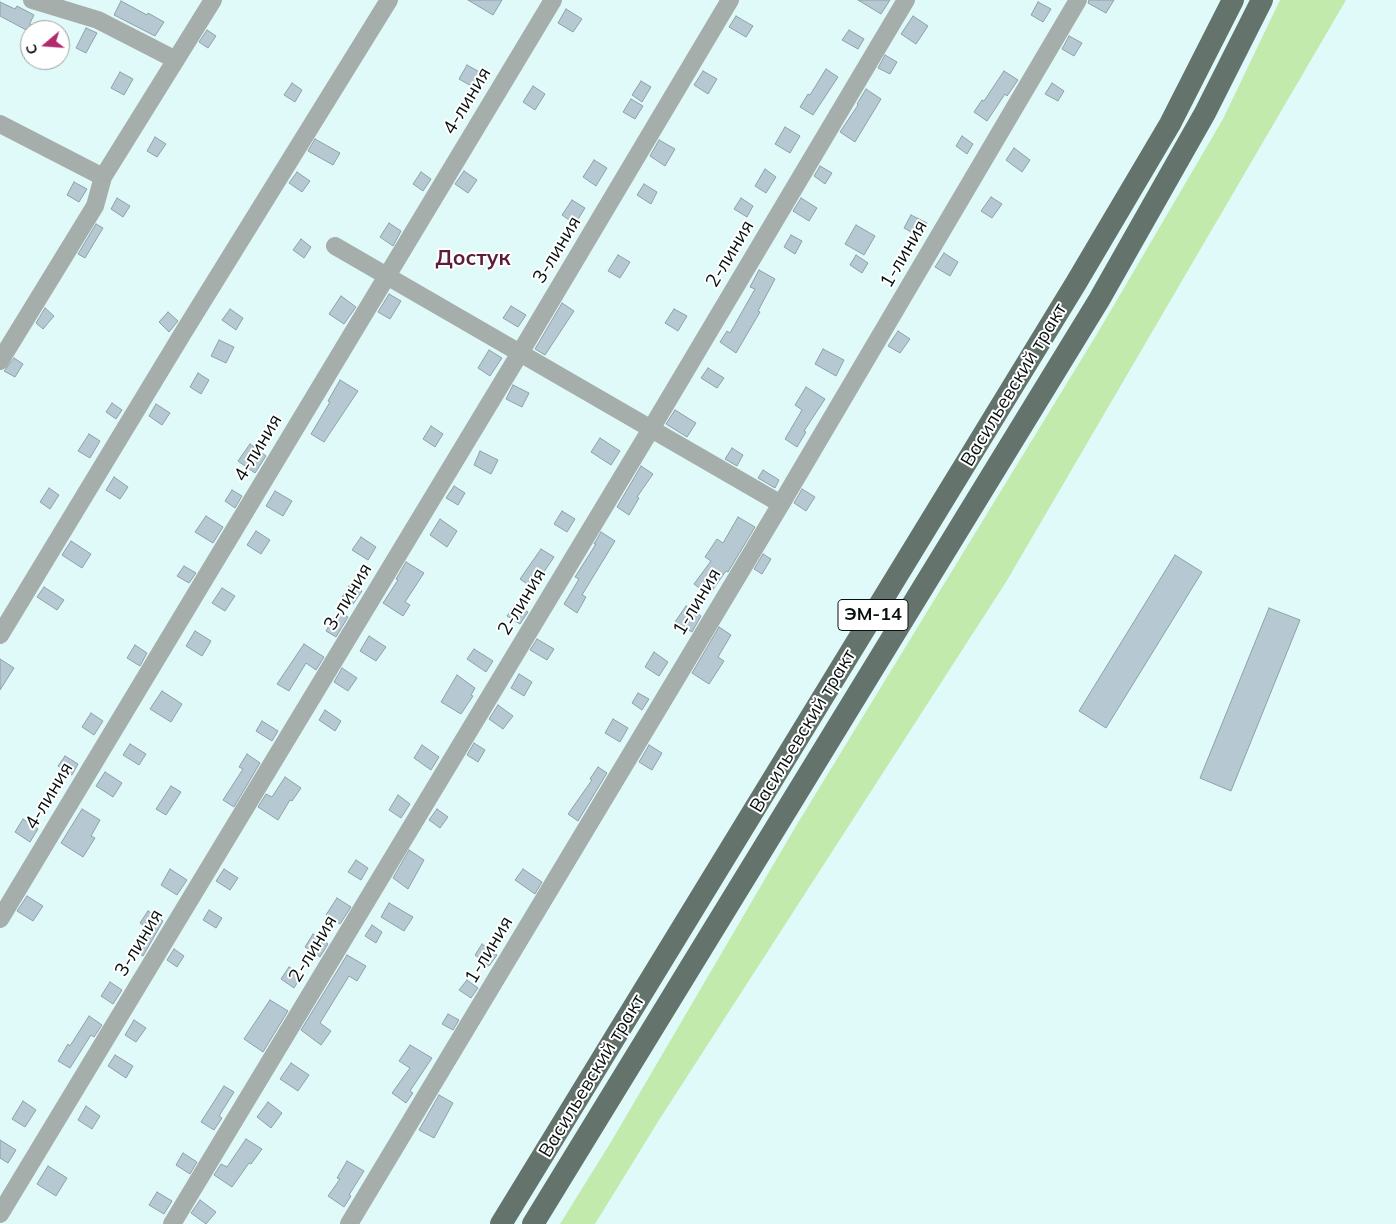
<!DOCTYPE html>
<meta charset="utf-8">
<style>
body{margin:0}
#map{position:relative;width:1396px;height:1224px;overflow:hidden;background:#e0f9f9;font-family:Mulish,sans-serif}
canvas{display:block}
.north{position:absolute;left:20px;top:20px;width:50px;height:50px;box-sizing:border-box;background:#fff;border:1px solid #9c9f9f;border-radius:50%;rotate:252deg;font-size:14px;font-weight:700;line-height:20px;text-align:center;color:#081010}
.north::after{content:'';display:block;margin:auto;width:18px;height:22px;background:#b22a6b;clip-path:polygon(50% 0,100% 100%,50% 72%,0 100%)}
</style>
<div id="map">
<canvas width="1396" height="1224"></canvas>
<div class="north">С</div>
</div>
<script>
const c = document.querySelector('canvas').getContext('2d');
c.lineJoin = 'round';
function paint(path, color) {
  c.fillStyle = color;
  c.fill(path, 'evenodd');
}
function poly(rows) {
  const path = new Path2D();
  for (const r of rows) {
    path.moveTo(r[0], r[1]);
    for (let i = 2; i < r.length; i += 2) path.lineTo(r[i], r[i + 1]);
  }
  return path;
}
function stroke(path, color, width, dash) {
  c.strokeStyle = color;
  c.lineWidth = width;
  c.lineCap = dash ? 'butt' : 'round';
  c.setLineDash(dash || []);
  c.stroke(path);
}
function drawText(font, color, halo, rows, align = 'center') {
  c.font = font + ' Mulish,sans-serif';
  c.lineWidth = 4;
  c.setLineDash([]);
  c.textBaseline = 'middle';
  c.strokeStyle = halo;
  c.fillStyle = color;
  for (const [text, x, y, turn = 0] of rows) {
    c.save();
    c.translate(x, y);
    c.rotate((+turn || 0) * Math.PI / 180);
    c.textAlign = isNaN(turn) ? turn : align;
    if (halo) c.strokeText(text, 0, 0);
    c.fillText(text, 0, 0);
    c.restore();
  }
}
paint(poly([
 [1280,0,1346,0,1006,582,659,1120,595,1224,560,1224,611,1142,796,826,1100,329,1223,119]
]), '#c2eaac');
const building = poly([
 [468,0,502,0,493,15,468,0],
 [858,0,890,0,881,14,858,0],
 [1089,0,1114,0,1106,13,1088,3,1089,0],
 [121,1,147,15,148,13,164,22,155,36,114,15,121,1],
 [0,2,15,9,17,6,34,15,30,23,30,32,0,16,0,2],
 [1038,2,1051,9,1043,22,1031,15,1038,2],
 [566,9,582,19,573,32,558,23,566,9],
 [736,16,753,26,746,37,729,27,736,16],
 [913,16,928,26,916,44,901,34,913,16],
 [86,28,97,33,86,53,76,48,86,28],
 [207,30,216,36,208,48,199,42,207,30],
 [849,30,864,39,858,49,842,40,849,30],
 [1069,36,1082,43,1074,56,1062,49,1069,36],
 [885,55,897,62,890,74,878,68,885,55],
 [467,65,483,74,475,88,459,79,467,65],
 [826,69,838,77,813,115,800,107,808,94,810,95,826,69],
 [703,71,717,79,708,94,694,85,703,71],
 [1004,71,1018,80,1007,96,1005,94,987,121,974,112,982,100,984,101,1004,71],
 [120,72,133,79,124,95,111,88,120,72],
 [641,81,651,87,642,102,632,95,641,81],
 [292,83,302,90,295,102,284,95,292,83],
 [1052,83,1064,91,1058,101,1045,94,1052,83],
 [533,86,545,94,535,110,523,102,533,86],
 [866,89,881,99,855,142,840,132,858,105,857,104,866,89],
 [631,99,643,106,635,119,623,112,631,99],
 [785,127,800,136,790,153,775,144,785,127],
 [962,136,973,144,967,154,956,146,962,136],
 [155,137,166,144,157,157,147,151,155,137],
 [315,139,340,153,333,165,308,151,315,139],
 [659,140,675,149,665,166,650,156,659,140],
 [1014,148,1030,160,1022,172,1006,160,1014,148],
 [594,160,607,168,596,186,583,177,594,160],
 [820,166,832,173,825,184,814,176,820,166],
 [765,169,776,177,766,193,755,186,765,169],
 [464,171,477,180,468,193,455,184,464,171],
 [297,172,310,181,302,192,289,183,297,172],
 [421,172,431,179,423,191,413,184,421,172],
 [74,182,87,189,79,202,67,195,74,182],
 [644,184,657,192,651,204,637,195,644,184],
 [991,197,1002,204,992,218,981,211,991,197],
 [117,198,130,206,123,217,111,209,117,198],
 [741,198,753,206,747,217,734,209,741,198],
 [801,198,817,208,809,221,793,211,801,198],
 [572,200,585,208,575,224,562,215,572,200],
 [911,215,927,223,920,237,904,228,911,215],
 [389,223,401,231,393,246,380,237,389,223],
 [96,224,103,228,85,258,78,254,96,224],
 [856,225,875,236,864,255,845,244,856,225],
 [791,235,802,241,795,254,784,247,791,235],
 [301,239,311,247,304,258,293,250,301,239],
 [944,253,958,262,950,276,935,267,944,253],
 [618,255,630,262,620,278,608,271,618,255],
 [856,255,868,263,862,273,850,265,856,255],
 [759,270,775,279,758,311,760,312,736,353,720,342,727,331,730,333,755,289,750,287,759,270],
 [389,294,401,301,390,319,378,312,389,294],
 [341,296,356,307,344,324,329,314,341,296],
 [562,303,574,311,545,355,535,349,562,303],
 [511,306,526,315,518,327,503,318,511,306],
 [45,308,54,316,43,329,36,323,45,308],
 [230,309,243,318,236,330,222,320,230,309],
 [674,309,687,316,678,331,665,323,674,309],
 [168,312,178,321,169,332,159,322,168,312],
 [898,331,910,339,900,353,888,346,898,331],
 [219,340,234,347,226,363,211,356,219,340],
 [823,349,844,360,836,376,815,364,823,349],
 [489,350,502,358,490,376,478,368,489,350],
 [14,358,23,364,15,377,4,371,14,358],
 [708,368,724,378,717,388,701,378,708,368],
 [198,373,209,380,201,394,190,387,198,373],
 [340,380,358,391,324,442,311,434,330,402,328,401,340,380],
 [513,385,529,393,522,407,506,399,513,385],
 [806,387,825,399,804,431,806,432,797,447,785,439,802,410,795,405,806,387],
 [112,403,122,410,116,419,106,412,112,403],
 [156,404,170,413,162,425,149,416,156,404],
 [675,410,696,423,687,437,666,424,675,410],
 [431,426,443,434,435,447,423,439,431,426],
 [89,434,100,441,90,458,78,451,89,434],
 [600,438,620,451,611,465,591,452,600,438],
 [250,444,266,456,255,473,238,461,250,444],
 [732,448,743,455,737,466,725,459,732,448],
 [480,451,498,460,491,474,474,465,480,451],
 [641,466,653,474,637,497,639,498,629,515,617,507,641,466],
 [763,470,779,480,775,488,758,478,763,470],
 [114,477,128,487,120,499,106,490,114,477],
 [454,486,465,493,458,505,446,498,454,486],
 [49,488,59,495,50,509,40,502,49,488],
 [802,489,815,497,806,511,794,503,802,489],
 [232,490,242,496,235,508,225,501,232,490],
 [275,491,292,501,283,516,266,506,275,491],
 [562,511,575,519,567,532,554,524,562,511],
 [206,516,223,527,213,543,195,532,206,516],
 [738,517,755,527,728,572,726,571,709,595,694,584,711,561,705,557,717,539,723,543,738,517],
 [440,519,457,531,447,547,430,535,440,519],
 [256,531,270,540,261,554,247,545,256,531],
 [601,532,615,541,582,595,586,597,577,613,564,604,579,579,575,577,596,544,594,544,601,532],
 [361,537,376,547,368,560,352,550,361,537],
 [71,541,91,554,82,568,62,555,71,541],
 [541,549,554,557,533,588,520,579,541,549],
 [763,554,771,559,762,574,754,569,763,554],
 [1175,555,1202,572,1106,728,1079,711,1175,555],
 [406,562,424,573,405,602,410,605,403,616,383,603,398,580,396,579,406,562],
 [184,566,196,573,189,583,177,576,184,566],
 [350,584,362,591,353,604,342,597,350,584],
 [44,587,64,600,57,610,37,597,44,587],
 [222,588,235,596,225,611,212,603,222,588],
 [515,604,528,612,520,624,507,616,515,604],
 [686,606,701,616,692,632,675,622,686,606],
 [1269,608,1300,620,1231,791,1200,778,1269,608],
 [338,611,348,617,336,637,326,631,338,611],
 [719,627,731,635,718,657,724,661,709,684,692,673,719,627],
 [195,631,211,641,202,656,186,646,195,631],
 [369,636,386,647,376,661,360,651,369,636],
 [537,639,554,649,547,660,530,650,537,639],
 [304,644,324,657,316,670,306,663,289,691,277,684,304,644],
 [135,645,147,653,140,666,127,658,135,645],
 [474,649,493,661,486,672,467,659,474,649],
 [654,652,668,662,659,676,645,667,654,652],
 [0,659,14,668,0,690,0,659],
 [342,668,357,678,348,691,334,682,342,668],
 [519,674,532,682,524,696,511,688,519,674],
 [457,675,475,688,471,695,473,696,461,714,441,702,457,675],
 [162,691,182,704,171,722,150,709,162,691],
 [638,693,649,699,642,710,632,703,638,693],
 [498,705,513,716,503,729,489,719,498,705],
 [325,710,341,721,335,731,319,720,325,710],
 [91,713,103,721,94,735,82,727,91,713],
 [613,719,628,728,620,742,605,733,613,719],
 [262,721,278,731,272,741,256,731,262,721],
 [474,743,485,750,478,762,467,755,474,743],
 [130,744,146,754,139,765,123,755,130,744],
 [422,745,439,757,431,770,414,758,422,745],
 [649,745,662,753,652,770,639,762,649,745],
 [247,754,260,763,234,807,223,800,243,769,239,767,247,754],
 [65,756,78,764,72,775,58,766,65,756],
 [598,767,607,773,578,821,568,814,592,780,590,779,598,767],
 [105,772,122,783,113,797,96,786,105,772],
 [285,777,301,788,292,801,290,800,278,820,258,807,266,794,272,797,285,777],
 [171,786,181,792,166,815,156,809,171,786],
 [398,795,410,804,401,818,389,810,398,795],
 [82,809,100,820,91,836,95,838,83,857,61,843,82,809],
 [437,809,448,817,440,828,429,820,437,809],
 [23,819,38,829,30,842,15,832,23,819],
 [409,850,424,860,408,889,393,878,409,850],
 [356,860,368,868,361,880,348,872,356,860],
 [170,869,187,880,177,895,161,885,170,869],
 [224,869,238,878,230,890,216,881,224,869],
 [523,869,542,882,535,894,515,880,523,869],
 [27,896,43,906,33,921,17,911,27,896],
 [337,898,351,907,340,924,326,915,337,898],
 [389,903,413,917,404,931,381,917,389,903],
 [209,910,222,918,216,928,203,920,209,910],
 [148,911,163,921,143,956,132,949,146,927,140,923,148,911],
 [372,925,382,932,376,943,365,936,372,925],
 [313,934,328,944,320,957,305,947,313,934],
 [482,944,497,955,489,966,475,955,482,944],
 [174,949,184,956,177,967,167,960,174,949],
 [347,955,366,966,357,981,349,976,320,1023,331,1031,321,1045,301,1030,347,955],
 [289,967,302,975,294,988,281,979,289,967],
 [467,980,478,988,471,998,459,990,467,980],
 [110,982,122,990,113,1004,101,996,110,982],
 [270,1000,288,1011,263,1052,244,1039,270,1000],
 [448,1014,459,1020,453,1030,442,1024,448,1014],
 [89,1016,102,1025,94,1037,91,1035,70,1068,58,1061,68,1044,70,1046,89,1016],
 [134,1020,146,1028,136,1042,125,1035,134,1020],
 [410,1045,432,1058,410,1091,413,1093,406,1103,392,1093,410,1068,399,1061,410,1045],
 [115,1055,133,1066,126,1078,108,1066,115,1055],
 [291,1063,309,1075,298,1091,280,1079,291,1063],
 [224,1086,234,1092,219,1116,222,1118,214,1130,201,1122,224,1086],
 [439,1095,453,1103,434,1138,419,1130,439,1095],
 [23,1101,36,1110,25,1127,12,1119,23,1101],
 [268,1102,282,1113,271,1128,257,1117,268,1102],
 [86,1106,100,1116,92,1129,78,1120,86,1106],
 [246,1139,262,1149,251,1164,249,1163,232,1187,214,1175,221,1164,227,1167,246,1139],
 [0,1140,16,1150,8,1163,0,1158,0,1140],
 [183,1153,197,1162,190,1174,176,1165,183,1153],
 [347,1161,364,1171,349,1195,351,1196,344,1207,328,1196,340,1179,337,1178,347,1161],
 [48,1166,67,1178,56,1196,37,1184,48,1166],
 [157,1192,172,1201,164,1214,149,1205,157,1192],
 [200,1200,216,1212,206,1224,191,1213,200,1200]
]);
paint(building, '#b6c9d3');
stroke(building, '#8ea1ab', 1);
stroke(poly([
 [32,0,98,20,176,60],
 [0,124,103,177],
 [335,246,781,504],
 [0,361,95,206,103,177,213,0],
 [0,635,183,333,389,0],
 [0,919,553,0],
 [0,1214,520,353,730,0],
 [172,1224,651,429,906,0],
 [349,1224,781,504,1078,0]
]), '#a5aeaa', 18);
stroke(poly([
 [501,1224,1076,283,1170,124,1233,0],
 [533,1224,1099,300,1205,113,1262,0]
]), '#64746d', 22);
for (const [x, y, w] of [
 [873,615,70]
]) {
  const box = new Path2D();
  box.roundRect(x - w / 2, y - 15.5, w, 31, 4);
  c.fillStyle = '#fff';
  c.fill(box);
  stroke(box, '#081010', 1);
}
drawText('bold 18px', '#081010', null, [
 ["ЭМ-14",873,615]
]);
drawText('19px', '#081010', '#fff', [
 ["4-линия",467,101,-59],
 ["3-линия",557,250,-59],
 ["2-линия",730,254,-59],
 ["1-линия",904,254,-60],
 ["Васильевский тракт",1014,385,-59],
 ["4-линия",258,448,-59],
 ["3-линия",348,597,-59],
 ["2-линия",522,602,-59],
 ["1-линия",697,602,-59],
 ["Васильевский тракт",803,731,-59],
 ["4-линия",49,796,-59],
 ["3-линия",139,943,-59],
 ["2-линия",313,949,-59],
 ["1-линия",489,950,-59],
 ["Васильевский тракт",592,1076,-59]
]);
drawText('bold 21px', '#5d1c39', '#fff', [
 ["Достук",473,259]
]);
</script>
